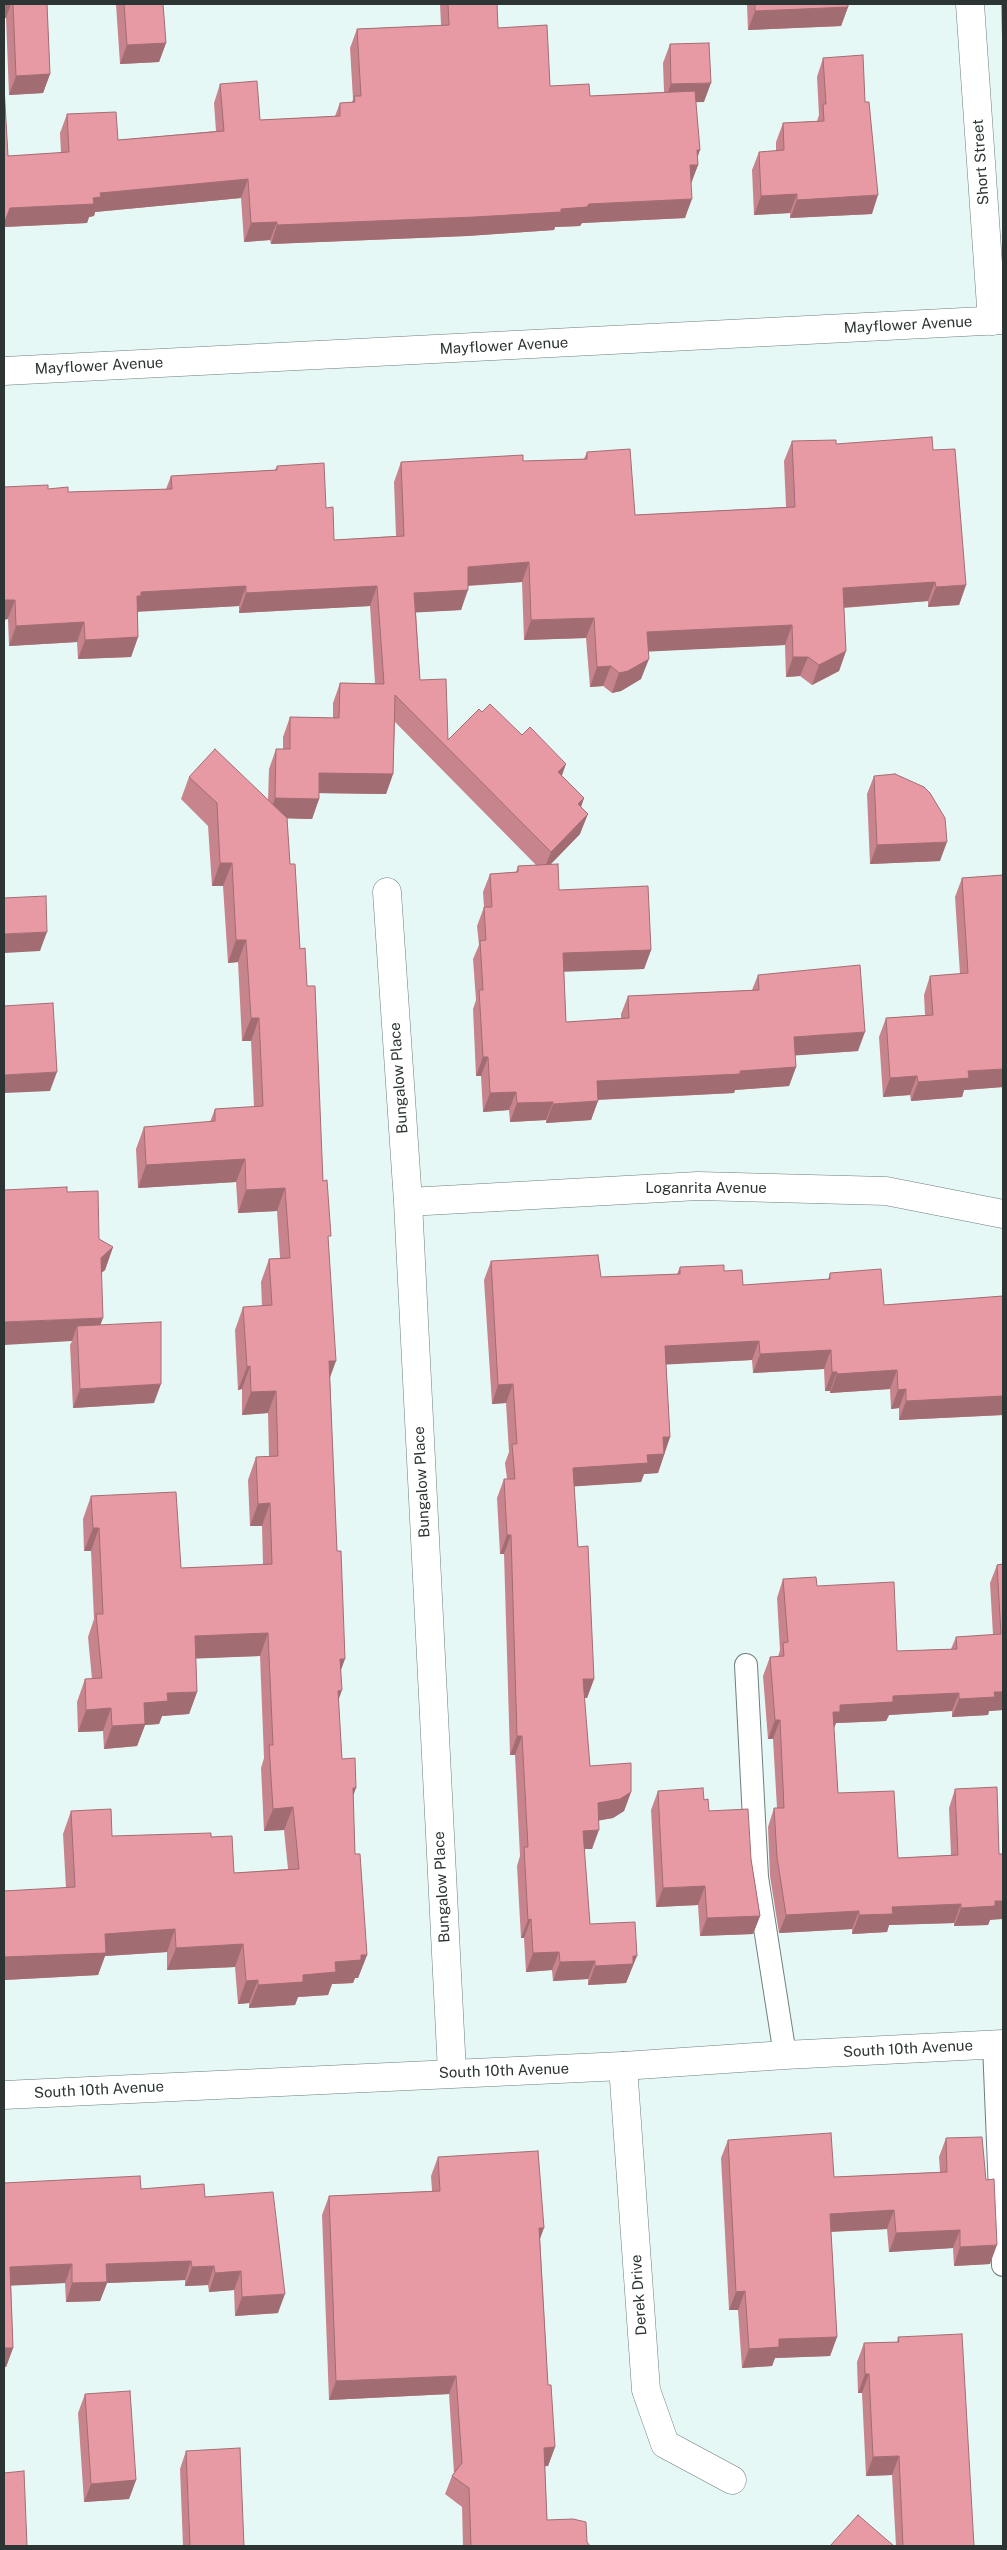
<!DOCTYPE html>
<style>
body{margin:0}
#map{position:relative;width:1007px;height:2550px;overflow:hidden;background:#e5f8f5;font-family:"Public Sans",sans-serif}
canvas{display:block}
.frame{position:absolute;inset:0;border:5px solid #2d3534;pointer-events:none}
</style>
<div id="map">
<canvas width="1007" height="2550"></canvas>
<div class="frame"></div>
</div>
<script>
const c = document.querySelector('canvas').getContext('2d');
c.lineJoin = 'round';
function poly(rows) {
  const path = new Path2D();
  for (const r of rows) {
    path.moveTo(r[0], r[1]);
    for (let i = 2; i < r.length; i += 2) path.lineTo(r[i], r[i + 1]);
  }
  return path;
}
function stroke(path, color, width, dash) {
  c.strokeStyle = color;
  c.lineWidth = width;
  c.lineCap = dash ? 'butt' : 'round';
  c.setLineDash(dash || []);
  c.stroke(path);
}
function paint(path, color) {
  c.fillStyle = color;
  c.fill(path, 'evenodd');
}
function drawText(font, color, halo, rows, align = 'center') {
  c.font = font + ' "Public Sans",sans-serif';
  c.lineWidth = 4;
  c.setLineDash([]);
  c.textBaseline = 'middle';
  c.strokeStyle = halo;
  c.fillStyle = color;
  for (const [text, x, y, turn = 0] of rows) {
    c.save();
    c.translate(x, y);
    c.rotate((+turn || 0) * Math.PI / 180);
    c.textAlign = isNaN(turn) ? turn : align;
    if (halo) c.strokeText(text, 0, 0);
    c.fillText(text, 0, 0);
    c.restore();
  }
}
const service = poly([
 [746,1665,757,1877,785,2055],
 [994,2045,1003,2265]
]);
const minor = poly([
 [970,4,992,321],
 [387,892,408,1202,452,2072],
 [408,1202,698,1186,886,1191,1003,1214],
 [623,2066,646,2390,665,2444,732,2480]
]);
const tertiary = poly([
 [4,371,1003,320],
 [4,2095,623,2066,785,2055,1003,2044]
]);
stroke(service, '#6d7e7c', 24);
stroke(minor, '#6d7e7c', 29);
stroke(tertiary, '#6d7e7c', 29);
stroke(service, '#fff', 22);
stroke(minor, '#fff', 28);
stroke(tertiary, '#fff', 28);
paint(poly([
 [4,4,47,4,50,74,43,93,9,95,6,18,4,18],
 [116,4,163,4,166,43,159,62,120,64],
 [440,4,497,4,498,28,550,86,590,96,664,92,663,63,670,44,704,102,696,102,698,165,691,182,685,218,582,223,580,226,555,227,554,230,467,236,271,244,270,240,244,242,241,198,95,212,94,216,89,217,87,223,4,227,4,86,8,156,61,153,60,133,67,114,118,140,216,131,214,103,220,84,260,120,335,116,340,103,352,102,353,99,350,48,357,29,441,25],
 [747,4,848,4,848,7,841,26,748,30],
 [1001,4,1003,4,1003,38,1002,38],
 [823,58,872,214,790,218,790,213,754,215,752,170,759,152,776,151,776,142,783,123,817,121,819,115,817,77],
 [792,441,933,450,966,585,959,605,928,607,928,601,844,608,846,651,839,671,812,685,800,676,786,677,785,645,648,651,641,679,621,691,612,693,603,686,590,687,586,638,524,640,522,582,468,586,461,610,416,612,420,680,448,740,562,776,584,798,581,807,580,834,551,864,559,890,651,950,644,969,564,971,566,1022,621,1018,621,1014,628,996,752,990,758,975,858,1051,795,1055,796,1067,789,1086,735,1090,734,1093,598,1100,591,1120,546,1123,546,1120,510,1122,509,1110,483,1112,481,1076,476,1076,473,1009,476,1000,473,959,479,945,477,926,484,907,483,892,490,874,516,872,518,866,536,865,395,722,393,774,386,794,319,793,319,799,312,819,287,818,290,864,300,949,307,986,328,1241,330,1377,341,1672,338,1700,342,1759,353,1796,355,1854,367,1955,358,1978,355,1978,353,1983,332,1984,328,1995,298,1997,295,2005,249,2008,249,2003,238,2004,235,1967,167,1970,167,1952,105,1956,98,1975,4,1980,4,1891,66,1888,63,1834,71,1811,112,1836,211,1837,234,1873,288,1869,284,1830,264,1831,261,1768,264,1758,260,1656,196,1658,197,1692,189,1714,162,1716,159,1724,145,1725,137,1746,104,1749,103,1731,78,1732,77,1702,85,1679,92,1679,88,1637,94,1619,91,1551,84,1551,83,1519,91,1496,181,1568,263,1565,262,1526,250,1526,248,1480,256,1457,269,1456,268,1413,242,1415,242,1389,238,1390,235,1330,243,1307,262,1306,261,1282,269,1259,280,1258,277,1211,238,1213,236,1182,138,1188,136,1149,144,1127,210,1122,215,1109,254,1107,251,1041,242,1041,238,962,228,963,223,886,212,886,208,826,181,799,189,777,268,800,269,769,276,749,283,749,283,737,290,717,333,718,333,703,340,683,375,683,370,606,239,613,239,606,138,611,138,637,131,657,78,659,77,642,9,646,8,619,48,489,68,492,166,489,171,476,275,470,277,466,326,508,334,540,396,536,394,482,401,462,523,461,584,459,587,452,635,515,786,507,784,461],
 [874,776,940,861,870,864,867,794],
 [1003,875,1003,1087,964,1090,962,1097,911,1101,910,1095,883,1097,879,1037,886,1018,925,1015,924,995,930,976,960,974,955,897,962,878],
 [67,1192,99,1239,113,1247,105,1270,101,1273,100,1325,154,1403,73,1408,70,1345,72,1341],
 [491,1261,601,1277,677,1274,680,1267,724,1271,743,1285,828,1280,830,1273,884,1305,1003,1296,1003,1415,899,1420,899,1408,891,1409,890,1389,830,1393,830,1391,825,1391,824,1369,753,1373,752,1360,666,1364,670,1437,658,1473,644,1474,641,1482,574,1486,578,1547,594,1679,587,1698,584,1698,590,1766,631,1792,624,1811,613,1818,599,1820,592,1849,584,1849,590,1924,630,1975,629,1975,626,1983,588,1985,588,1979,553,1981,552,1970,526,1972,524,1938,521,1938,517,1866,520,1856,515,1755,510,1755,504,1554,500,1554,497,1498,504,1479,507,1479,505,1463,509,1452,506,1403,492,1404,484,1280],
 [1003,1564,1003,1710,989,1711,988,1715,952,1717,952,1711,889,1715,886,1721,836,1723,834,1728,838,1793,898,1858,951,1855,949,1808,955,1789,990,1920,988,1925,954,1926,954,1923,889,1925,887,1932,852,1934,852,1929,779,1933,770,1876,768,1827,774,1808,777,1808,773,1739,768,1739,763,1676,770,1657,778,1657,780,1650,777,1598,783,1579,817,1586,897,1651,951,1649,956,1637,993,1635,990,1583,997,1565],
 [658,1791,704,1800,709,1811,751,1859,760,1916,753,1934,700,1936,698,1905,656,1907,651,1810],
 [946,2138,990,2264,954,2266,953,2248,889,2252,887,2229,831,2232,837,2337,830,2356,775,2358,772,2366,742,2368,738,2310,729,2310,721,2158,728,2140,834,2177,940,2172,939,2157],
 [438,2157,540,2239,548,2385,555,2447,548,2466,545,2466,547,2520,587,2542,590,2546,463,2546,462,2507,445,2494,452,2476,454,2473,449,2394,329,2400,322,2215,329,2196,432,2191,431,2176],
 [4,2183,141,2189,205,2197,278,2313,235,2316,234,2290,209,2292,208,2285,185,2286,185,2280,107,2283,100,2301,66,2302,65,2283,11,2285,13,2348,6,2367,4,2367],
 [898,2337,974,2546,896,2546,892,2475,866,2476,862,2393,858,2393,857,2362,864,2343,897,2342],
 [85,2394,136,2480,129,2499,84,2502,78,2413],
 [186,2451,244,2546,183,2546,180,2469]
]), '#c8848d');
paint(poly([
 [4,4,11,4,6,18,4,18],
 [848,7,841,26,748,30,755,11],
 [166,43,159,62,120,64,127,45],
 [50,74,43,93,9,95,16,76],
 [711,83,704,102,664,103,671,84],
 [697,150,700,150,695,165,698,165,691,184,690,165],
 [248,179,241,198,95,212,94,216,89,217,87,223,4,227,4,221,10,208,93,198,100,193],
 [797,194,790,213,754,215,761,196],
 [878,195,872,214,790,218,797,200],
 [692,199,685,218,582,223,580,226,555,227,554,230,467,236,271,244,277,225,561,209,589,204],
 [277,222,270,240,244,242,251,223],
 [529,562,522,582,460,586,468,567],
 [935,582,928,601,836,608,843,588],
 [966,585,959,605,928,607,936,587],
 [246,586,239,606,135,612,137,596,141,592],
 [377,586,370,606,239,613,246,593],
 [468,590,461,610,407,613,414,593],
 [4,600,15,600,8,619,4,620],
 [594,618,586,638,524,640,531,620],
 [84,622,77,642,9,646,16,626],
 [792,625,785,645,640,652,647,632],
 [138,637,131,657,78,659,85,640],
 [846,651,839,671,812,685,819,665],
 [793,657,808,657,800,676,786,677],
 [649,659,641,679,621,691,612,693,619,673],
 [611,666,603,686,590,687,597,667],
 [566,764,559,784,558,772],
 [319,773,393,774,386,794,312,793],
 [275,798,319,799,312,819,268,818],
 [584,798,577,818,578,804],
 [588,814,580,834,543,872,551,852],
 [947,842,940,861,870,864,877,845],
 [220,863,232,863,223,886,212,886],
 [47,932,40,951,4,953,4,934],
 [236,940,246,940,238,962,228,963],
 [651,950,644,969,557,972,563,953],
 [251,1018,259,1018,251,1041,242,1041],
 [865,1032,858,1051,788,1056,794,1037],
 [483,1057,488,1057,481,1076,476,1076],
 [796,1067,789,1086,735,1090,734,1093,590,1100,597,1081],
 [1003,1069,1003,1087,964,1090,962,1097,911,1101,918,1082,968,1071],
 [57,1072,50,1091,4,1093,4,1075],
 [917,1076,910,1095,883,1097,890,1078],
 [516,1092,509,1110,483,1112,490,1093],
 [598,1101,591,1120,546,1123,553,1104],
 [553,1102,546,1120,510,1122,517,1103],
 [245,1159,236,1182,138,1188,146,1165],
 [285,1188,277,1211,238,1213,246,1190],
 [113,1247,105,1270,92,1281,101,1258],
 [103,1318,95,1340,77,1326,72,1341,4,1345,4,1322],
 [759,1341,752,1360,658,1365,665,1346],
 [831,1350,824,1369,753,1373,760,1354],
 [329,1361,336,1361,328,1383],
 [250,1366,242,1389,238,1390,247,1367],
 [897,1370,890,1389,830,1393,837,1374],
 [832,1372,837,1372,830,1391,825,1391],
 [161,1384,154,1403,73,1408,80,1389],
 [513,1384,506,1403,492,1404,498,1385],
 [906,1389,899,1408,891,1409,898,1390],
 [276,1391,268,1413,242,1415,251,1392],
 [1003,1396,1003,1415,899,1420,906,1401],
 [663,1437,670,1437,658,1473,644,1474,641,1482,566,1487,573,1468,647,1455],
 [270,1503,262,1526,250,1526,258,1504],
 [93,1528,99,1528,91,1551,84,1551],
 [507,1535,511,1535,504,1554,500,1554],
 [268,1633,260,1656,186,1659,195,1636],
 [340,1659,345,1659,337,1681],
 [583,1679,594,1679,587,1698,576,1698],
 [342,1690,334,1713,338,1691],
 [197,1692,189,1714,162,1716,159,1724,145,1725,137,1746,104,1749,112,1726,144,1703,167,1693],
 [994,1692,1003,1692,1003,1710,989,1711,988,1715,952,1717,959,1699],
 [959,1693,952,1711,889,1715,886,1721,836,1723,833,1730,833,1712,840,1705,893,1696],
 [111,1708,103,1731,78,1732,86,1710],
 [775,1720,780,1720,773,1739,768,1739],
 [517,1736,522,1736,515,1755,510,1755],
 [353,1788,356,1788,348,1811],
 [631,1792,624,1811,613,1818,591,1822,598,1803],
 [293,1807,284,1830,264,1831,273,1809],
 [599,1830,592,1849,576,1849,583,1831],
 [705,1886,698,1905,656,1907,663,1888],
 [995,1901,1003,1901,1003,1919,990,1920,988,1925,954,1926,961,1908],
 [961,1904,954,1923,889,1925,887,1932,852,1934,859,1915,892,1907],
 [859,1911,852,1929,779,1933,786,1915],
 [760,1916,753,1934,700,1936,707,1918],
 [531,1919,524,1938,521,1938,528,1920],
 [175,1929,167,1952,105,1956,98,1975,4,1980,4,1960,5,1957,105,1934],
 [243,1944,235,1967,167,1970,176,1948],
 [559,1952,552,1970,526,1972,533,1953],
 [361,1955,367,1955,358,1978,355,1978,353,1983,332,1984,328,1995,298,1997,295,2005,249,2008,258,1985,303,1975,335,1962],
 [633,1956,637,1956,626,1983,588,1985,595,1966],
 [595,1961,588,1979,553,1981,560,1962],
 [258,1980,249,2003,238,2004,246,1981],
 [894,2210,887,2229,823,2232,830,2214],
 [539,2228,544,2228,537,2247],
 [960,2230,953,2248,889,2252,896,2233],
 [997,2245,990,2264,954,2266,960,2247],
 [191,2261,185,2280,107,2283,100,2301,66,2302,72,2283,106,2264],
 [72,2264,65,2283,4,2286,10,2267],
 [214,2266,208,2285,185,2286,192,2267],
 [241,2271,234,2290,209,2292,215,2273],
 [745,2291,738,2310,729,2310,736,2292],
 [285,2294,278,2313,235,2316,242,2297],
 [837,2337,830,2356,775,2358,772,2366,742,2368,749,2349,779,2339],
 [4,2348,13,2348,6,2367,4,2367],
 [865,2374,869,2374,862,2393,858,2393],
 [456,2376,449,2394,329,2400,336,2381],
 [555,2447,548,2466,537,2467,544,2448],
 [899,2456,892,2475,866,2476,873,2457],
 [136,2480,129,2499,84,2502,91,2484]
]), '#a26c73');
const building = poly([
 [13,4,47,4,50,74,16,76,13,4],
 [124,4,163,4,166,43,127,45,124,4],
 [448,4,497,4,498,28,547,25,550,86,589,84,590,96,695,91,700,150,697,150,698,165,690,165,692,199,589,204,587,207,561,209,561,212,474,217,277,225,277,222,251,223,248,179,100,193,101,197,93,198,94,204,10,208,5,221,4,221,4,86,8,156,69,152,67,114,116,112,118,140,224,131,220,84,257,81,260,120,340,116,340,103,355,102,354,96,361,96,357,29,449,25,448,4],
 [755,4,848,4,848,7,755,11,755,4],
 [709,43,711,83,671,84,670,44,709,43],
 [863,55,865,102,869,102,878,195,797,200,797,194,761,196,759,152,784,150,783,123,824,121,823,104,826,104,823,58,863,55],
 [932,437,933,450,955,449,966,585,936,587,935,582,843,588,846,651,819,665,808,657,793,657,792,625,647,632,649,659,628,671,619,673,611,666,597,667,594,618,531,620,529,562,468,567,468,590,414,593,420,680,446,679,448,740,479,709,482,712,490,704,522,735,530,727,566,764,558,772,584,798,578,804,588,814,551,852,395,695,393,774,319,773,319,799,275,798,276,749,290,749,290,717,339,718,340,683,384,684,377,586,246,593,246,586,141,592,141,596,137,596,138,637,85,640,84,622,16,626,15,600,4,600,4,487,48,485,48,489,68,487,68,492,172,489,171,476,277,470,277,466,324,463,326,508,333,507,334,540,404,536,401,462,523,455,523,461,587,459,587,452,630,449,635,515,795,507,792,441,836,440,836,444,932,437],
 [215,749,287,818,290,864,295,864,300,949,305,948,307,986,315,986,323,1181,327,1180,331,1236,328,1236,336,1361,329,1361,337,1551,341,1551,345,1659,340,1659,342,1690,338,1691,342,1759,355,1758,356,1788,353,1788,355,1854,360,1854,367,1955,361,1955,361,1960,335,1962,336,1972,303,1975,303,1982,258,1985,258,1980,246,1981,243,1944,176,1948,175,1929,105,1934,106,1953,5,1957,4,1953,4,1891,75,1887,71,1811,111,1809,112,1836,211,1833,211,1837,232,1836,234,1873,299,1869,293,1807,273,1809,269,1745,273,1745,268,1633,195,1636,197,1692,167,1693,168,1701,144,1703,145,1724,112,1726,111,1708,86,1710,85,1679,102,1678,96,1614,103,1614,99,1528,93,1528,91,1496,176,1492,181,1568,272,1564,270,1503,258,1504,256,1457,278,1456,276,1391,251,1392,250,1366,247,1367,243,1307,272,1305,269,1259,290,1258,285,1188,246,1190,245,1159,146,1165,144,1127,215,1121,215,1109,263,1106,259,1018,251,1018,246,940,236,940,232,863,220,863,217,803,189,777,215,749],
 [895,774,924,787,930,793,945,818,947,842,877,845,874,776,895,774],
 [558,864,559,890,648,886,651,950,563,953,566,1022,629,1018,628,996,759,990,758,975,860,965,865,1032,794,1037,796,1067,740,1071,740,1074,597,1081,598,1101,553,1104,553,1102,517,1103,516,1092,490,1093,488,1057,483,1057,479,990,483,990,480,941,486,940,484,907,492,907,490,874,518,872,518,866,558,864],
 [1003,875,1003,1069,968,1071,969,1078,918,1082,917,1076,890,1078,886,1018,933,1015,930,976,968,973,962,878,1003,875],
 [46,896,47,932,4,934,4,898,46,896],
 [53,1003,57,1072,4,1075,4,1006,53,1003],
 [67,1187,67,1192,98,1191,99,1239,113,1247,101,1258,103,1318,4,1322,4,1190,67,1187],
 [598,1255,601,1277,680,1274,680,1267,724,1265,724,1271,742,1270,743,1285,830,1279,830,1273,881,1269,884,1305,1003,1296,1003,1396,906,1401,906,1389,898,1390,897,1370,837,1374,837,1372,832,1372,831,1350,760,1354,759,1341,665,1346,670,1437,663,1437,664,1454,647,1455,648,1463,573,1468,578,1547,588,1546,594,1679,583,1679,590,1766,631,1763,631,1792,620,1799,598,1803,599,1830,583,1831,590,1924,635,1922,637,1956,633,1956,633,1964,595,1966,595,1961,560,1962,559,1952,533,1953,531,1919,528,1920,524,1847,528,1847,522,1736,517,1736,511,1535,507,1535,504,1479,515,1479,512,1444,517,1444,513,1384,498,1385,491,1261,598,1255],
 [161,1322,161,1384,80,1389,77,1326,161,1322],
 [1003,1564,1003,1692,994,1692,995,1697,959,1699,959,1693,893,1696,893,1702,840,1705,840,1712,833,1712,838,1793,894,1791,898,1858,958,1855,955,1789,997,1787,999,1854,1003,1854,1003,1901,995,1901,995,1906,961,1908,961,1904,892,1907,893,1914,859,1915,859,1911,786,1915,777,1857,774,1808,784,1808,780,1720,775,1720,770,1657,784,1656,783,1643,788,1642,783,1579,816,1577,817,1586,894,1582,897,1651,957,1649,956,1637,1001,1634,997,1565,1003,1564],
 [703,1788,704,1800,708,1799,709,1811,748,1809,751,1859,760,1916,707,1918,705,1886,663,1888,658,1791,703,1788],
 [831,2133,834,2177,947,2172,946,2138,982,2137,986,2180,994,2179,997,2245,960,2247,960,2230,896,2233,894,2210,830,2214,837,2337,779,2339,779,2347,749,2349,745,2291,736,2292,728,2140,831,2133],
 [538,2151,544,2228,539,2228,548,2385,551,2385,555,2447,544,2448,547,2520,573,2519,586,2522,587,2542,590,2546,471,2546,469,2488,452,2476,462,2463,456,2376,336,2381,329,2196,440,2191,438,2157,538,2151],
 [140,2176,141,2189,204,2184,205,2197,273,2192,285,2294,242,2297,241,2271,215,2273,214,2266,192,2267,191,2261,106,2264,107,2282,72,2283,72,2264,10,2267,13,2348,4,2348,4,2183,140,2176],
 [962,2334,974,2546,903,2546,899,2456,873,2457,869,2374,865,2374,864,2343,899,2342,898,2337,962,2334],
 [130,2391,136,2480,91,2484,85,2394,130,2391],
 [240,2448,244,2546,190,2546,186,2451,240,2448],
 [24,2471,27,2546,4,2546,4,2473,24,2471],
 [858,2515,894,2546,830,2546,858,2515]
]);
paint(building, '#e89aa4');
stroke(building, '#a26c73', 1);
drawText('15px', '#2d3534', '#fff', [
 ["Short Street",981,162,-94],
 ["Mayflower Avenue",908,325,-3],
 ["Mayflower Avenue",504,346,-3],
 ["Mayflower Avenue",99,366,-3],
 ["Bungalow Place",399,1078,-94],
 ["Loganrita Avenue",706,1188],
 ["Bungalow Place",422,1482,-93],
 ["Bungalow Place",442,1887,-93],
 ["South 10th Avenue",908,2049,-3],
 ["South 10th Avenue",504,2071,-2],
 ["South 10th Avenue",99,2090,-3],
 ["Derek Drive",639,2295,-94]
]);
</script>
